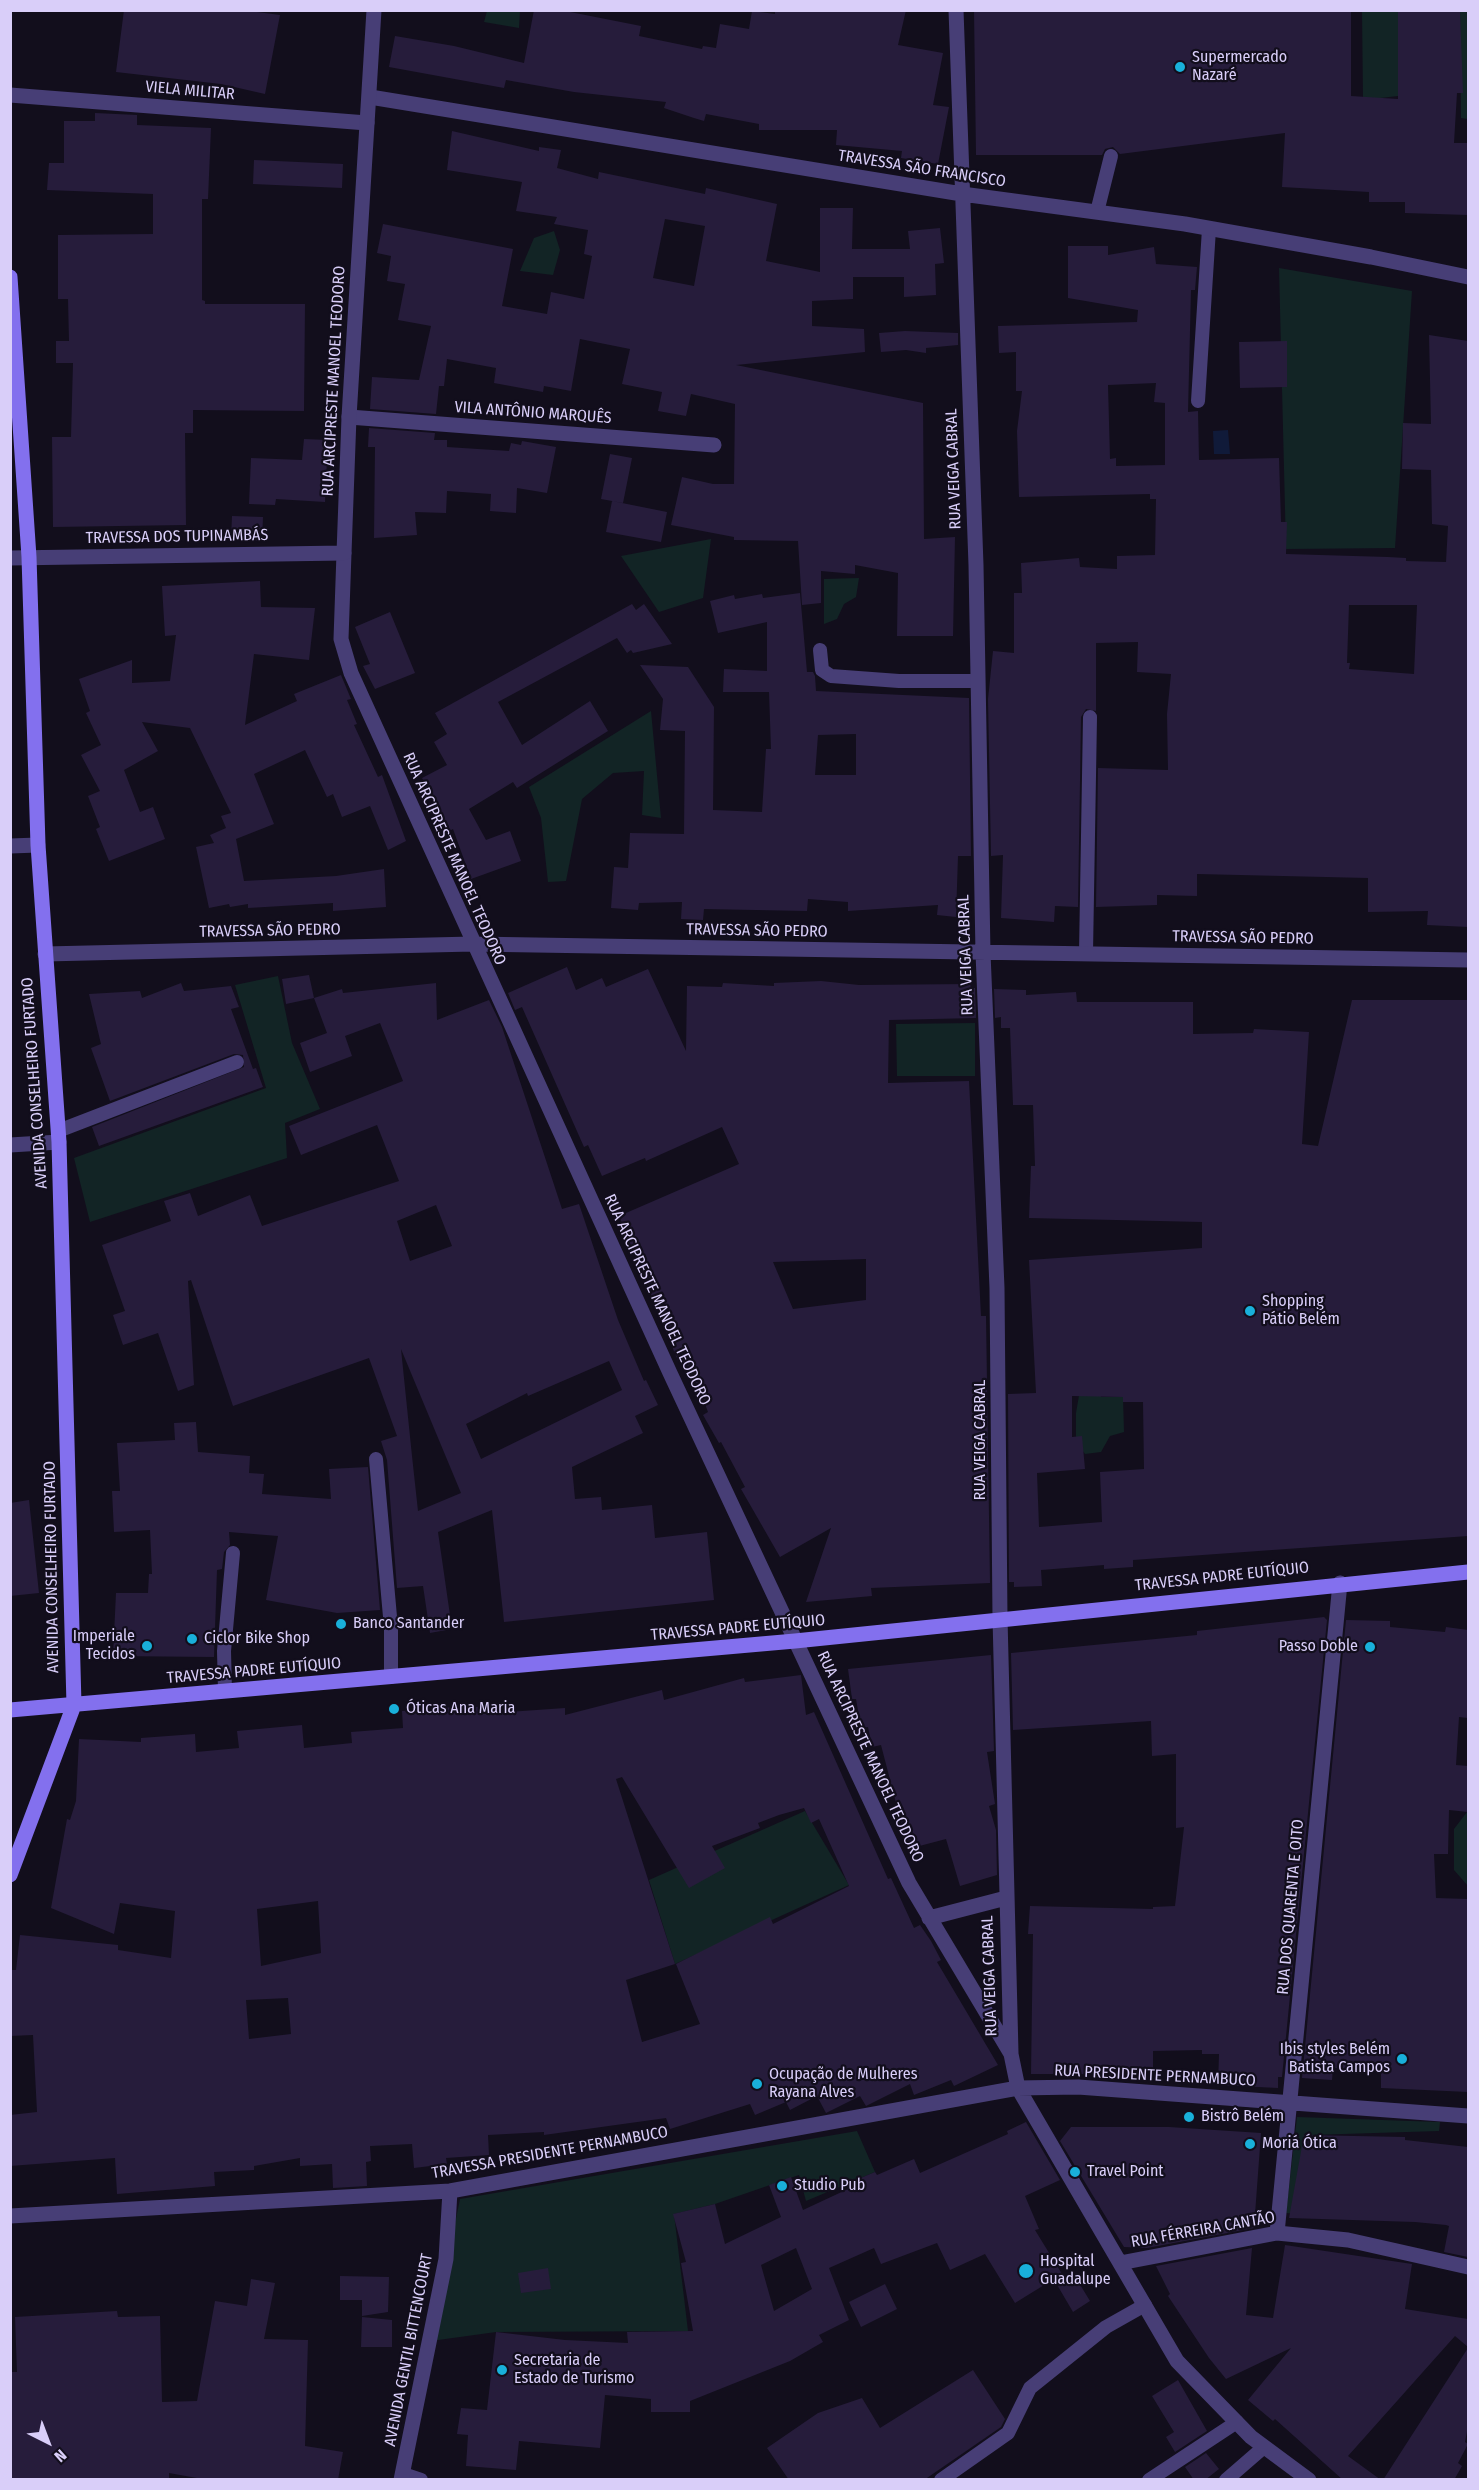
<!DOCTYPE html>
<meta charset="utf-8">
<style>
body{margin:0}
#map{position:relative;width:1479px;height:2490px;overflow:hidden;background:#120e1c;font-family:"Fira Sans Condensed",sans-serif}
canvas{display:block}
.frame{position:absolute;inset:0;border:12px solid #d9cef9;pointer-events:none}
.north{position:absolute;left:18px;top:2412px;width:60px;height:60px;-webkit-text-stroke:4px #120e1c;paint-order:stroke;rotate:138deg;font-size:16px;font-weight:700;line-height:24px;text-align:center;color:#d9cef9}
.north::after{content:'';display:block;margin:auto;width:21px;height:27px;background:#d9cef9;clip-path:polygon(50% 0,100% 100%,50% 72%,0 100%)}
</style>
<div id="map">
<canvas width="1479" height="2490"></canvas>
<div class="frame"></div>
<div class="north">N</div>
</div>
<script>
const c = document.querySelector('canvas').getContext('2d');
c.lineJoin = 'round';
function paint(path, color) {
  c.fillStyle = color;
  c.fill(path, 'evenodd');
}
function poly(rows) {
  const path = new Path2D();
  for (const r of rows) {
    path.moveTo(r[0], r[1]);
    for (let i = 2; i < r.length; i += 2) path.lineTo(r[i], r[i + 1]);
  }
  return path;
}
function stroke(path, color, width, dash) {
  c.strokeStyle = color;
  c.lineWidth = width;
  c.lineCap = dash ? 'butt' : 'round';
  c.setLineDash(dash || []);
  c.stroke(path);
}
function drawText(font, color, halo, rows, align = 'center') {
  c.font = font + ' "Fira Sans Condensed",sans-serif';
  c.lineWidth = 4.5;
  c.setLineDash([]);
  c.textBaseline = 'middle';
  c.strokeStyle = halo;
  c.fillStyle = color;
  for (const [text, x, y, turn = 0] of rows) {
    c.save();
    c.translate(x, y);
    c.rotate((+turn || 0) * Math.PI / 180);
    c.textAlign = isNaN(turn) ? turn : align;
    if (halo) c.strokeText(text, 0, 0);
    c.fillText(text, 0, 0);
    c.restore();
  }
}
paint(poly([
 [487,11,520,11,519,28,484,22],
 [1362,11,1398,11,1398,96,1363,100],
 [1460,11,1468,11,1468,119,1461,118],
 [554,231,560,250,553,275,520,271,534,238],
 [1279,268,1412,291,1395,548,1286,549],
 [711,539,703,598,659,612,621,556],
 [859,578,856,597,844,604,837,619,824,624,824,579],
 [651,711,661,818,642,815,644,771,613,773,582,799,566,881,548,882,541,818,529,787],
 [278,976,292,1043,320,1109,285,1123,287,1158,90,1222,74,1158,266,1088,235,985],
 [975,1023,975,1076,897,1076,896,1024],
 [1082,1378,1101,1386,1101,1397,1123,1397,1124,1432,1110,1436,1101,1452,1085,1454,1076,1441,1076,1413],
 [805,1811,849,1885,675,1964,649,1880],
 [1467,1812,1468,1812,1468,1886,1454,1870,1454,1829],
 [1297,2117,1440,2122,1439,2131,1311,2135,1308,2215,1286,2213],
 [857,2131,875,2172,806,2201,799,2175,715,2204,674,2214,688,2331,496,2332,431,2341,460,2199]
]), '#122425');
paint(poly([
 [1228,430,1230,454,1214,454,1213,431]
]), '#101a39');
paint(poly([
 [124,10,242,10,280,15,265,94,221,84,116,72],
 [534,10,560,10,641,26,639,36,702,49,703,46,716,48,720,24,749,29,752,11,775,14,775,10,906,10,898,45,943,53,933,105,949,107,938,164,901,158,902,151,836,145,837,130,759,130,759,124,706,114,704,121,694,118,664,108,666,102,574,92,506,80,504,88,389,67,395,36,454,46,524,63],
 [974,10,1351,10,1351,96,1398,99,1398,10,1460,10,1463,93,1457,93,1454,143,1468,143,1468,215,1405,213,1405,202,1369,202,1369,192,1282,187,1285,133,1120,154,1113,147,1105,149,1102,155,976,155],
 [95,113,137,115,137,125,211,128,208,199,202,199,202,300,205,301,205,304,305,304,304,411,193,410,193,433,185,433,186,525,53,527,52,437,71,437,73,363,56,363,56,341,69,341,68,299,58,299,58,235,153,234,153,194,47,190,49,163,64,163,64,121,95,121],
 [452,131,539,151,539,147,561,150,557,168,598,179,599,172,705,194,706,188,777,204,766,261,820,272,820,208,853,208,852,249,910,249,908,231,940,228,944,263,935,264,936,295,904,297,904,277,853,277,853,299,812,301,812,326,864,329,865,352,736,365,923,403,924,539,955,537,953,636,897,636,898,573,855,565,855,574,821,571,821,603,802,605,798,541,734,540,734,537,671,525,682,477,713,484,734,484,735,404,691,394,686,416,658,411,662,392,622,384,630,349,580,339,571,391,544,386,543,392,494,383,496,368,447,359,444,386,439,386,436,414,370,409,372,377,419,380,431,326,398,320,405,284,387,281,391,256,377,253,383,224,513,249,502,306,547,314,551,292,584,299,592,256,584,254,588,230,554,224,557,217,516,211,522,182,447,170],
 [665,219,705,226,694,286,653,278],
 [254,160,343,164,342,188,253,184],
 [1068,246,1108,246,1108,255,1154,247,1156,264,1197,267,1195,290,1191,290,1188,412,1198,411,1199,460,1279,458,1281,522,1287,522,1286,554,1388,557,1406,558,1406,561,1446,562,1448,526,1432,524,1431,470,1402,469,1403,423,1431,424,1429,335,1468,341,1468,927,1427,925,1428,911,1368,912,1368,878,1197,874,1197,896,1157,895,1157,905,1096,907,1098,768,1168,770,1167,714,1171,674,1137,672,1138,642,1096,643,1096,711,1086,709,1081,717,1078,907,1055,906,1054,922,1001,918,1003,855,991,856,988,699,993,651,1014,653,1014,593,1022,593,1021,563,1079,558,1080,567,1117,569,1117,556,1155,555,1156,499,1150,499,1150,494,1019,497,1017,431,1022,391,1016,391,1016,352,999,353,998,326,1137,322,1138,310,1068,298],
 [1156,383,1154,402,1165,403,1165,465,1116,466,1116,458,1110,459,1108,385],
 [1349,605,1417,605,1414,674,1349,669,1350,663,1347,663],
 [905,331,958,333,958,345,926,348,926,353,906,350,881,352,879,333],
 [1287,341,1287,387,1240,388,1239,342],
 [369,428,435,433,434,440,447,440,447,447,509,451,511,443,521,445,522,441,556,447,547,493,517,488,516,513,490,511,491,494,447,491,446,513,415,512,417,535,374,538,375,447,368,447],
 [304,439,328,440,325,502,276,499,275,505,249,504,251,458,302,460],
 [610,454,632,458,623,503,601,499],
 [612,501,667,512,661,542,606,532],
 [232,516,263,517,262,541,231,540],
 [260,581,261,607,315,608,309,660,254,654,245,725,297,701,294,694,341,675,351,699,347,700,357,724,354,725,378,777,382,775,406,841,388,850,370,806,342,817,333,794,327,797,305,750,254,774,274,824,236,839,244,881,336,876,384,869,386,907,333,911,333,903,248,908,248,904,230,907,229,904,209,908,196,847,214,843,210,835,226,828,221,816,231,813,190,728,142,722,158,751,124,770,140,812,153,807,165,839,109,861,96,829,100,827,88,796,100,791,81,755,101,745,86,713,90,711,79,679,132,660,132,683,170,681,176,635,165,636,162,586],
 [800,593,807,672,813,672,815,676,816,691,969,698,971,856,958,856,956,917,937,915,938,905,848,911,848,902,808,899,807,911,704,909,703,920,681,919,682,902,639,903,638,910,611,908,614,867,628,868,630,833,684,834,685,731,660,730,663,699,640,665,688,667,714,707,713,810,762,812,766,749,771,749,769,692,723,692,724,669,767,671,767,622,718,633,710,601,734,595,735,599,762,594,763,598],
 [856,734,856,775,815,775,818,735],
 [632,604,636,610,644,604,672,644,633,653,631,650,627,653,617,638,498,702,522,745,590,701,608,731,517,788,513,782,469,809,486,840,510,831,521,861,471,879,453,829,447,832,437,813,440,811,422,778,447,765,434,742,447,734,435,713],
 [390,612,415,673,375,689,363,666,370,664,355,627],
 [567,967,576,990,602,978,606,987,648,969,686,1051,687,986,722,987,723,983,774,986,774,983,821,981,859,985,970,984,971,988,975,988,976,1018,889,1020,888,1083,969,1081,981,1316,986,1316,990,1583,871,1588,872,1596,806,1602,831,1528,780,1557,741,1489,745,1487,721,1442,719,1443,703,1415,708,1412,702,1396,684,1358,678,1361,619,1216,739,1164,722,1127,646,1161,645,1158,602,1176,588,1145,584,1147,522,1007,515,1010,508,993],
 [866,1259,866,1300,793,1309,773,1262],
 [309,975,314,998,286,1004,282,979],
 [181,983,184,991,231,986,239,1007,231,1009,253,1069,256,1068,263,1087,99,1146,92,1127,244,1067,243,1055,234,1054,110,1101,91,1048,101,1044,89,994,140,991,142,998],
 [436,983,437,1020,489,1000,502,1027,562,1209,579,1204,618,1320,644,1381,646,1380,658,1405,635,1416,643,1433,572,1467,575,1499,601,1497,602,1510,652,1505,655,1538,707,1532,714,1600,504,1622,492,1510,438,1532,452,1629,430,1633,423,1586,397,1588,387,1460,381,1441,397,1436,369,1358,233,1406,191,1280,188,1281,194,1385,178,1391,158,1333,123,1345,113,1315,125,1311,102,1245,171,1221,164,1201,190,1193,198,1216,250,1195,262,1226,399,1181,377,1125,301,1155,289,1126,403,1081,380,1023,345,1036,352,1056,310,1072,300,1043,327,1033,314,998,342,989,343,993],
 [436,1205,452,1246,410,1261,397,1221],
 [401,1349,461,1493,418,1511,412,1456],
 [609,1361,622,1390,481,1459,466,1424,527,1393,528,1396],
 [994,989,1026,990,1026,995,1076,992,1077,1002,1193,1002,1193,1034,1253,1033,1254,1029,1309,1032,1302,1144,1318,1146,1352,1000,1468,1000,1468,1536,1133,1560,1133,1567,1104,1569,1104,1565,1041,1570,1042,1586,1014,1587,1014,1582,1009,1582,1008,1394,1036,1393,1029,1260,1202,1248,1202,1222,1029,1218,1031,1166,1035,1166,1033,1105,1013,1105,1010,1028,1001,1028,1001,1017,995,1018],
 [1072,1396,1123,1397,1123,1402,1143,1402,1144,1469,1100,1472,1102,1522,1039,1527,1037,1473,1085,1469,1082,1436,1072,1437],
 [196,1422,198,1452,250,1456,249,1473,264,1474,262,1494,331,1499,329,1469,368,1467,380,1610,337,1613,266,1600,278,1536,229,1532,230,1545,224,1552,222,1569,217,1570,214,1657,113,1656,116,1593,148,1593,149,1574,152,1574,150,1530,114,1532,112,1491,120,1491,117,1443,175,1440,174,1423],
 [29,1500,39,1593,10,1596,10,1503],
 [1324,1617,1327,1620,1282,2077,1278,2077,1278,2088,1218,2085,1219,2054,1202,2054,1202,2050,1153,2051,1153,2074,1031,2074,1033,1934,1028,1934,1030,1906,1153,1909,1153,1907,1175,1906,1184,1827,1176,1828,1176,1754,1152,1756,1151,1721,1013,1730,1011,1653,1197,1635,1197,1631],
 [1346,1620,1390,1621,1390,1627,1445,1632,1446,1627,1468,1630,1468,1718,1459,1717,1456,1765,1468,1766,1468,1812,1449,1810,1448,1854,1434,1854,1436,1898,1468,1899,1468,2092,1381,2088,1381,2070,1333,2068,1332,2080,1302,2078],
 [991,1655,994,1751,987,1752,995,1804,989,1806,996,1830,997,1875,960,1886,946,1839,908,1849,881,1745,872,1747,868,1727,861,1728,856,1699,852,1699,848,1669],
 [801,1675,806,1715,814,1712,888,1879,891,1878,914,1928,920,1925,931,1941,941,1960,937,1962,998,2065,954,2086,951,2080,914,2095,910,2084,866,2106,860,2096,826,2113,817,2096,790,2110,786,2102,755,2115,750,2104,670,2129,666,2118,544,2135,544,2132,488,2135,489,2155,446,2158,447,2164,414,2168,412,2144,370,2146,371,2161,366,2162,367,2186,333,2188,332,2164,300,2166,300,2158,254,2166,254,2170,214,2172,215,2186,117,2194,115,2158,10,2166,10,2115,37,2112,33,2035,10,2036,10,1970,16,1970,20,1935,118,1945,118,1950,171,1958,175,1911,120,1903,114,1934,51,1908,67,1819,70,1820,76,1801,79,1739,141,1742,141,1738,195,1734,196,1752,239,1748,237,1731,302,1725,304,1748,352,1743,351,1732,403,1728,402,1711,468,1706,468,1708,507,1703,508,1712,565,1708,565,1715,662,1690,664,1700,744,1678,745,1682],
 [622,1777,689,1888,725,1868,712,1846,760,1828,758,1823,779,1815,804,1808,811,1823,819,1819,849,1886,773,1924,770,1917,676,1964,700,2024,642,2042,626,1980,675,1964,616,1779],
 [318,1901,321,1953,261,1966,257,1909],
 [288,1998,291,2034,249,2039,246,2000],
 [1026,2122,1060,2180,1025,2196,1039,2229,1035,2230,1062,2274,1015,2303,985,2254,950,2270,937,2243,881,2264,874,2248,829,2268,849,2320,819,2335,823,2342,790,2361,690,2401,690,2412,651,2412,651,2399,605,2395,600,2448,519,2441,516,2470,466,2466,468,2435,457,2434,461,2408,487,2410,496,2332,565,2340,628,2343,627,2332,693,2331,681,2263,686,2262,673,2214,715,2204,725,2244,781,2217,769,2185,791,2177,803,2210,848,2189,846,2184,875,2172,877,2175,914,2159,920,2173,1008,2134,1007,2131],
 [796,2248,812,2289,774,2311,761,2265],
 [1071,2127,1169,2127,1261,2133,1254,2228,1147,2248,1124,2247,1060,2141],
 [1304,2135,1405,2137,1405,2140,1468,2147,1468,2257,1444,2252,1449,2226,1446,2225,1415,2222,1289,2218],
 [1285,2245,1412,2264,1405,2309,1468,2319,1468,2347,1455,2336,1348,2456,1381,2480,1343,2480,1275,2419,1273,2421,1248,2400,1291,2348,1226,2379,1209,2358,1168,2296,1170,2294,1156,2266,1252,2248,1246,2315,1273,2318],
 [548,2268,551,2289,521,2293,518,2273],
 [1073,2273,1090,2301,1073,2312,1056,2283],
 [340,2276,389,2277,388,2312,362,2316,362,2300,340,2300],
 [251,2279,275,2283,264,2339,308,2340,305,2446,343,2452,338,2480,208,2480,169,2473,169,2480,10,2480,10,2372,17,2372,15,2317,117,2311,118,2317,160,2316,162,2402,197,2401,215,2301,247,2306],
 [885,2284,897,2309,861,2327,849,2302],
 [362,2317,392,2320,392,2347,361,2347],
 [1468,2348,1468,2426,1465,2442,1468,2444,1458,2463,1462,2466,1454,2480,1383,2480],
 [973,2370,1005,2419,1001,2427,924,2480,789,2480,767,2448,818,2413,862,2398,880,2428],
 [1178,2380,1207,2431,1175,2452,1166,2437,1174,2432,1152,2396],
 [1206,2453,1219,2469,1205,2480,1194,2480,1185,2467]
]), '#261c3b');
stroke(poly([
 [1097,212,1111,156],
 [1198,401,1209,229],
 [820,650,822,670,831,676,899,681,978,681],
 [1086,953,1090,717],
 [58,1131,237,1062],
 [376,1459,391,1628,391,1677],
 [225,1691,224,1651,233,1553],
 [403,2474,421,2480],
 [941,2480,1008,2433,1030,2388,1106,2327,1145,2305],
 [1149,2480,1237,2422],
 [1226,2480,1264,2447]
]), '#473e76', 14);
stroke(poly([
 [956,10,976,565,983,953,997,1288,1000,1618,1011,2053],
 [10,95,367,123],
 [370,97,962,194,1185,224,1371,257,1468,277],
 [349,417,714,445],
 [344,553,341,639,351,673,670,1373,909,1883,1011,2054,1018,2088,1177,2361,1251,2437,1309,2480],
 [10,846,38,845],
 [45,954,473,944,1468,960],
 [929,1918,1006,1898],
 [10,2216,450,2191,1018,2088,1078,2087,1468,2116],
 [1277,2233,1340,1583],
 [1120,2263,1277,2233,1348,2240,1468,2267],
 [401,2480,446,2259,450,2191]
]), '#473e76', 15);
stroke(poly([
 [10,558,344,553,349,417,374,10],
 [10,1145,59,1142]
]), '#473e76', 15);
stroke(poly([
 [10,277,29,557,38,845,59,1142,74,1705,10,1875],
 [10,1710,795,1641,1468,1572]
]), '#8370ee', 15);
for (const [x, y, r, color] of [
 [1180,67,6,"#19b0da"],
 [1250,1311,6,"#19b0da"],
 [341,1624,6,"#19b0da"],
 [192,1639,6,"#19b0da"],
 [147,1646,6,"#19b0da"],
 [1370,1647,6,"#19b0da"],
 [394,1709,6,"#19b0da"],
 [1402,2059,6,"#19b0da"],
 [757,2084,6,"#19b0da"],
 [1189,2117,6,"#19b0da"],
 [1250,2144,6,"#19b0da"],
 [1075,2172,6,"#19b0da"],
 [782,2186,6,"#19b0da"],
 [1026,2271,8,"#19b0da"],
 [502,2370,6,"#19b0da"]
]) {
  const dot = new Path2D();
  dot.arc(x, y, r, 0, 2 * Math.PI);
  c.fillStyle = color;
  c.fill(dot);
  stroke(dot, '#120e1c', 2);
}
drawText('16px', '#d9cef9', '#120e1c', [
 ["Supermercado",1192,58],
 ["Nazaré",1192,76],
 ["Shopping",1262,1302],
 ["Pátio Belém",1262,1320],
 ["Banco Santander",353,1624],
 ["Imperiale",135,1637,"right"],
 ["Tecidos",135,1655,"right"],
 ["Ciclor Bike Shop",204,1639],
 ["Passo Doble",1358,1647,"right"],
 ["Óticas Ana Maria",406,1709],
 ["Ibis styles Belém",1390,2050,"right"],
 ["Batista Campos",1390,2068,"right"],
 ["Ocupação de Mulheres",769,2075],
 ["Rayana Alves",769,2093],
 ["Bistrô Belém",1201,2117],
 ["Moriá Ótica",1262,2144],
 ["Travel Point",1087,2172],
 ["Studio Pub",794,2186],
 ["Hospital",1040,2262],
 ["Guadalupe",1040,2280],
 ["Secretaria de",514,2361],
 ["Estado de Turismo",514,2379]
], 'left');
drawText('16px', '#d9cef9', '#120e1c', [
 ["VIELA MILITAR",190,91,5],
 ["TRAVESSA SÃO FRANCISCO",922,169,9],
 ["RUA ARCIPRESTE MANOEL TEODORO",334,381,-87],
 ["VILA ANTÔNIO MARQUÊS",533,413,4],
 ["RUA VEIGA CABRAL",954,469,-92],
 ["TRAVESSA DOS TUPINAMBÁS",177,537,-1],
 ["RUA ARCIPRESTE MANOEL TEODORO",454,859,66],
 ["TRAVESSA SÃO PEDRO",270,931,-1],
 ["TRAVESSA SÃO PEDRO",757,931,1],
 ["TRAVESSA SÃO PEDRO",1243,938,1],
 ["RUA VEIGA CABRAL",966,955,-92],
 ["AVENIDA CONSELHEIRO FURTADO",35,1083,-94],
 ["RUA ARCIPRESTE MANOEL TEODORO",657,1300,65],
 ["RUA VEIGA CABRAL",981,1440,-90],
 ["AVENIDA CONSELHEIRO FURTADO",52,1567,-91],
 ["TRAVESSA PADRE EUTÍQUIO",1222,1577,-6],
 ["TRAVESSA PADRE EUTÍQUIO",738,1628,-5],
 ["TRAVESSA PADRE EUTÍQUIO",254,1671,-5],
 ["RUA ARCIPRESTE MANOEL TEODORO",870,1757,65],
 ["RUA DOS QUARENTA E OITO",1291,1907,-85],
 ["RUA VEIGA CABRAL",990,1976,-92],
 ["RUA PRESIDENTE PERNAMBUCO",1155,2076,3],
 ["TRAVESSA PRESIDENTE PERNAMBUCO",550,2153,-10],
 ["RUA FÉRREIRA CANTÃO",1203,2230,-10],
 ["AVENIDA GENTIL BITTENCOURT",409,2350,-79]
]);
</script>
